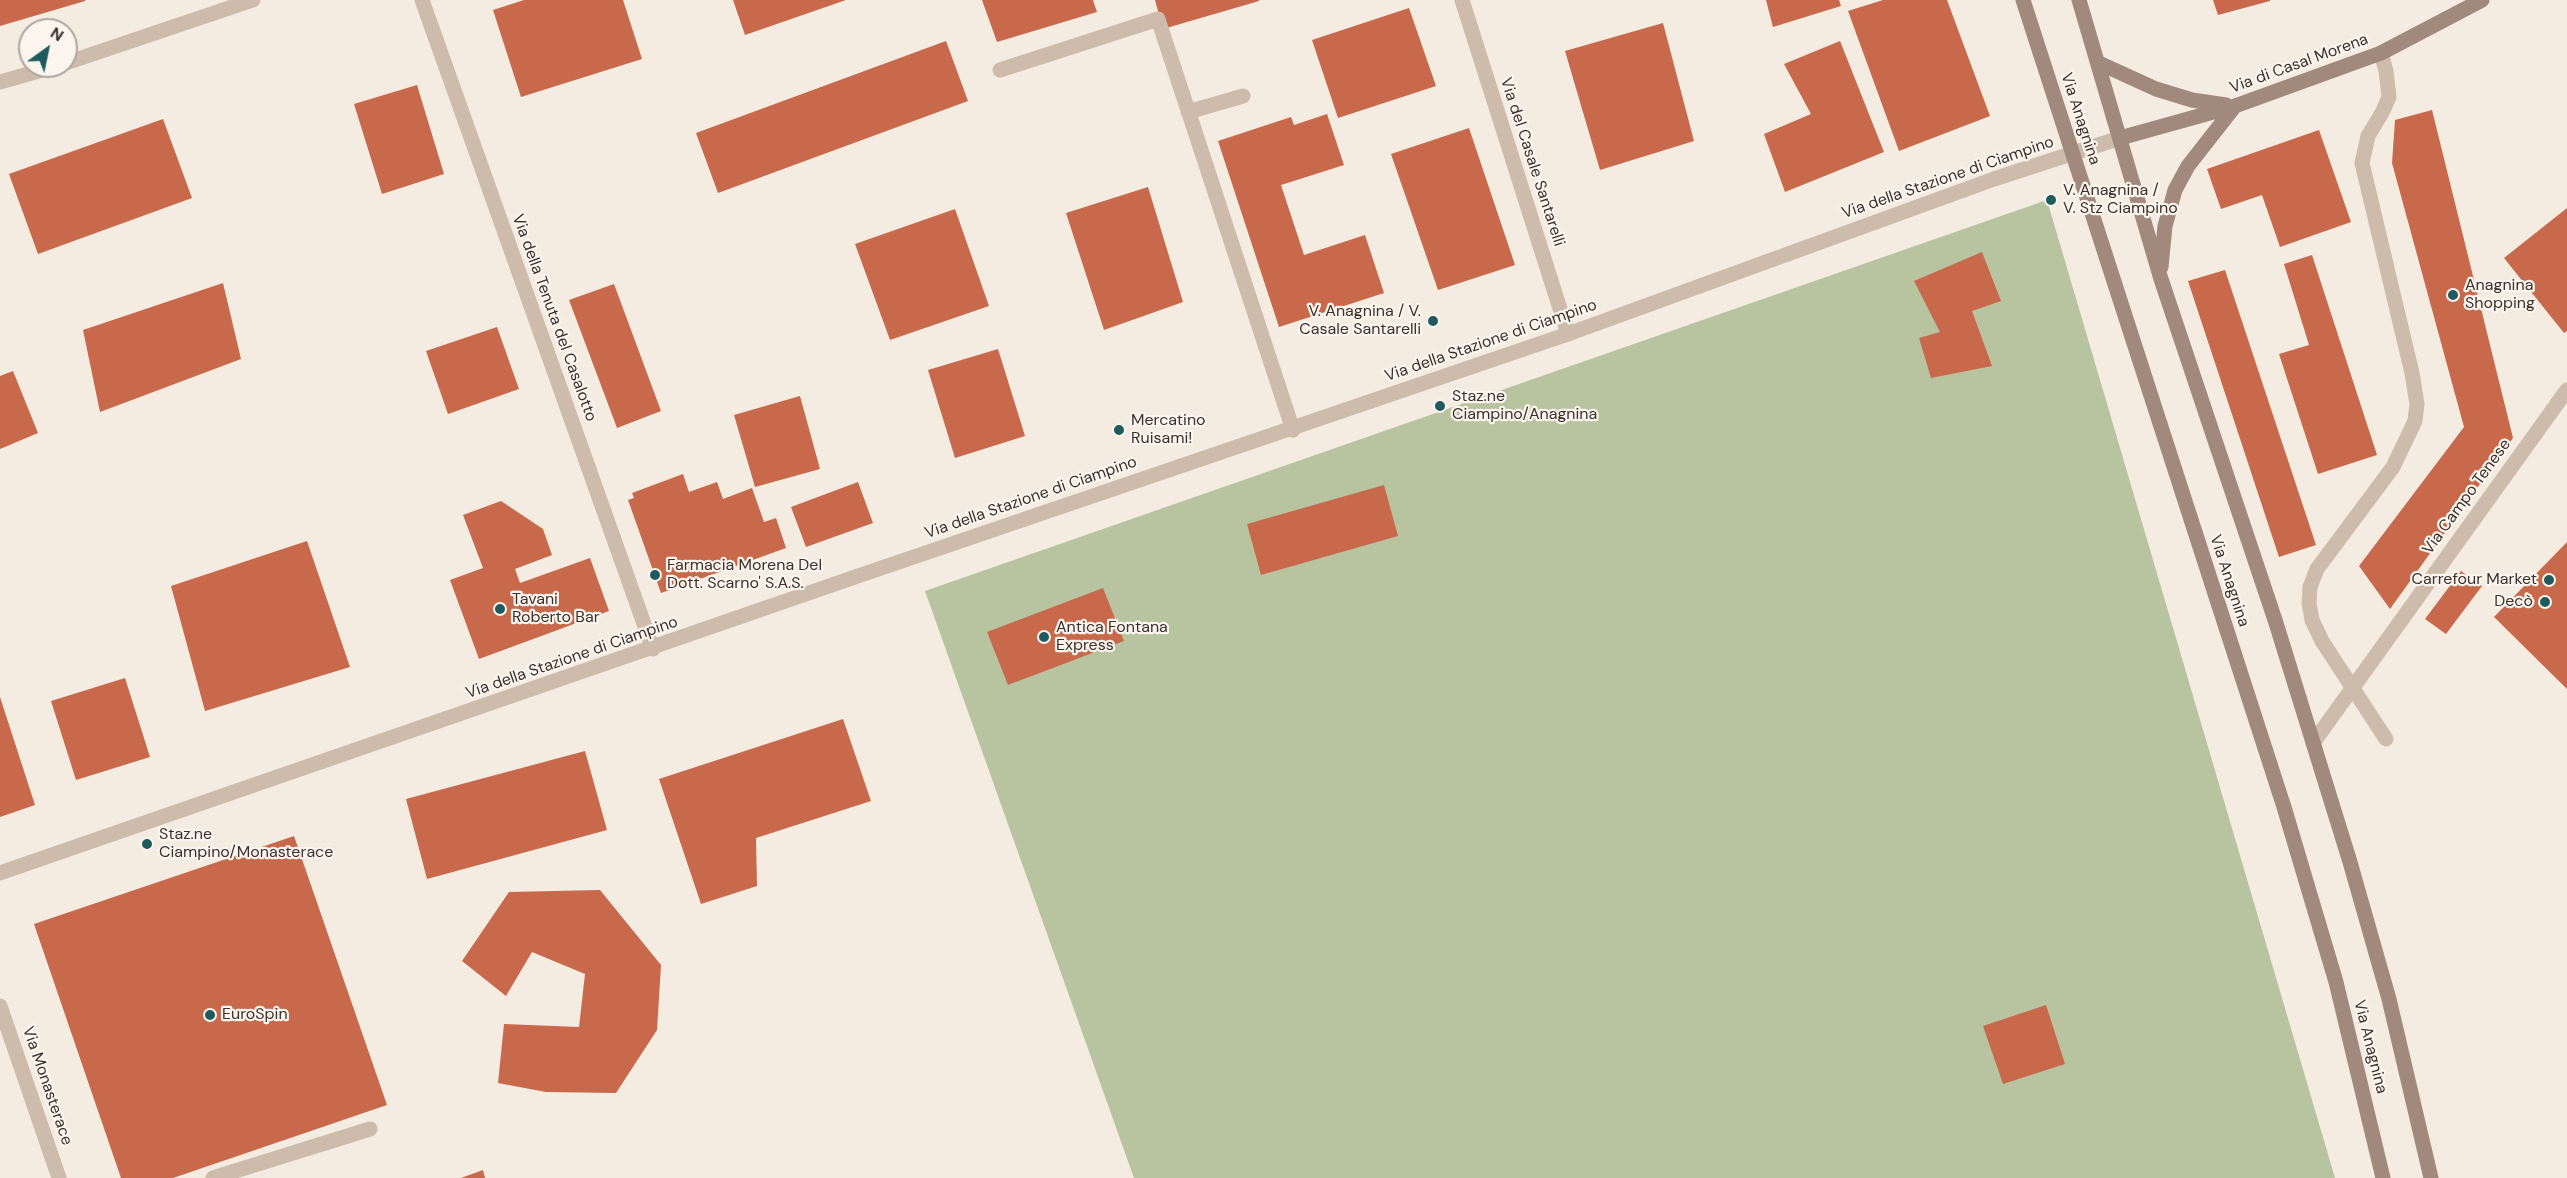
<!DOCTYPE html>
<meta charset="utf-8">
<style>
body{margin:0}
#map{position:relative;width:2567px;height:1178px;overflow:hidden;background:#f4ebe1;font-family:"DM Sans",sans-serif}
canvas{display:block}
.north{position:absolute;left:18px;top:18px;width:60px;height:60px;box-sizing:border-box;background:#fbf5ee;border:2px solid #aea6a0;border-radius:50%;rotate:33deg;font-size:16px;font-weight:700;line-height:24px;text-align:center;color:#3b302b}
.north::after{content:'';display:block;margin:auto;width:21px;height:27px;background:#1f5a5e;clip-path:polygon(50% 0,100% 100%,50% 72%,0 100%)}
</style>
<div id="map">
<canvas width="2567" height="1178"></canvas>
<div class="north">N</div>
</div>
<script>
const c = document.querySelector('canvas').getContext('2d');
c.lineJoin = 'round';
function paint(path, color) {
  c.fillStyle = color;
  c.fill(path, 'evenodd');
}
function poly(rows) {
  const path = new Path2D();
  for (const r of rows) {
    path.moveTo(r[0], r[1]);
    for (let i = 2; i < r.length; i += 2) path.lineTo(r[i], r[i + 1]);
  }
  return path;
}
function stroke(path, color, width, dash) {
  c.strokeStyle = color;
  c.lineWidth = width;
  c.lineCap = dash ? 'butt' : 'round';
  c.setLineDash(dash || []);
  c.stroke(path);
}
function drawText(font, color, halo, rows, align = 'center') {
  c.font = font + ' "DM Sans",sans-serif';
  c.lineWidth = 4.5;
  c.setLineDash([]);
  c.textBaseline = 'middle';
  c.strokeStyle = halo;
  c.fillStyle = color;
  for (const [text, x, y, turn = 0] of rows) {
    c.save();
    c.translate(x, y);
    c.rotate((+turn || 0) * Math.PI / 180);
    c.textAlign = isNaN(turn) ? turn : align;
    if (halo) c.strokeText(text, 0, 0);
    c.fillText(text, 0, 0);
    c.restore();
  }
}
paint(poly([
 [2047,200,2335,1178,1134,1178,925,591]
]), '#b8c4a0');
paint(poly([
 [0,0,85,0,85,1,0,26],
 [524,0,623,0,642,59,521,97,493,10],
 [733,0,846,0,745,35],
 [982,0,1093,0,1097,12,997,42],
 [1155,0,1259,0,1259,1,1163,29],
 [1766,0,1839,0,1841,6,1773,27],
 [1883,0,1947,0,1990,116,1899,151,1848,11],
 [2213,0,2270,0,2270,1,2218,15],
 [1409,8,1436,86,1338,118,1312,40],
 [1663,23,1694,141,1600,170,1565,51],
 [946,41,968,101,718,193,696,133],
 [1840,41,1884,152,1785,192,1764,134,1811,114,1784,64],
 [417,85,444,174,382,194,354,104],
 [2432,110,2513,438,2390,609,2359,566,2464,427,2392,163,2395,120],
 [1327,114,1344,165,1281,185,1304,255,1365,235,1384,293,1279,327,1218,141,1291,117,1294,125],
 [163,119,192,198,38,254,9,174],
 [1469,128,1515,265,1438,290,1391,154],
 [2319,130,2351,222,2280,247,2262,195,2221,209,2207,169],
 [1148,187,1183,302,1104,330,1066,213],
 [2567,208,2567,331,2564,333,2504,258],
 [955,209,989,306,890,340,855,244],
 [1982,252,2001,301,1972,311,1992,366,1931,378,1919,338,1940,332,1914,281],
 [2312,255,2377,455,2318,474,2279,354,2309,345,2284,264],
 [2225,270,2316,545,2279,557,2188,281],
 [223,283,241,359,100,412,83,330],
 [614,284,661,411,617,428,569,300],
 [497,327,519,389,448,414,426,351],
 [998,349,1025,436,955,458,928,370],
 [13,371,38,433,0,449,0,376],
 [800,396,820,469,755,487,734,415],
 [683,474,689,492,717,482,723,499,752,488,764,522,776,518,786,548,661,593,628,500,634,498,632,493],
 [858,482,873,523,806,547,791,507],
 [1384,485,1398,536,1261,575,1247,524],
 [501,501,543,529,552,555,515,569,520,583,590,558,609,611,479,659,450,580,483,568,463,515],
 [307,541,350,667,205,711,171,586],
 [2567,542,2567,689,2494,617],
 [2461,571,2482,586,2446,634,2425,619],
 [1103,588,1124,641,1008,685,987,632],
 [125,678,150,757,76,780,51,701],
 [0,697,35,805,0,817],
 [843,719,871,801,756,838,757,886,701,904,659,779],
 [585,751,607,830,427,879,406,799],
 [294,836,387,1105,173,1178,121,1178,34,924],
 [600,890,661,965,657,1030,616,1093,546,1092,498,1083,504,1024,579,1027,585,974,532,952,506,996,462,961,509,892],
 [2046,1005,2065,1064,2003,1084,1983,1026],
 [483,1170,485,1178,461,1178]
]), '#c8694b');
stroke(poly([
 [2381,53,2386,71,2389,97,2383,111,2368,136,2362,163,2412,373,2417,404,2415,421,2393,467,2317,569,2310,587,2309,603,2312,620,2322,641,2386,739],
 [1000,70,1158,19,1293,430],
 [1188,112,1243,96],
 [213,1178,370,1129]
]), '#cdbbac', 15);
stroke(poly([
 [422,0,653,649],
 [1462,0,1568,334],
 [66,63,253,0],
 [0,82,56,66],
 [2313,743,2567,390],
 [0,1006,59,1178]
]), '#cdbbac', 15);
stroke(poly([
 [0,873,855,577,1568,334,1994,179,2120,138]
]), '#cdbbac', 15);
stroke(poly([
 [2023,0,2284,807,2336,982,2383,1178],
 [2079,0,2160,276,2276,623,2350,862,2389,999,2431,1178],
 [2099,63,2156,89,2192,100,2226,105],
 [2120,138,2235,106,2381,53,2482,0],
 [2161,267,2165,226,2175,190,2188,166,2235,106]
]), '#a18a7d', 15);
for (const [x, y, r, color] of [
 [2051,200,6,"#1f5a5e"],
 [2453,295,6,"#1f5a5e"],
 [1433,321,6,"#1f5a5e"],
 [1440,406,6,"#1f5a5e"],
 [1119,430,6,"#1f5a5e"],
 [655,575,6,"#1f5a5e"],
 [2549,580,6,"#1f5a5e"],
 [2545,602,6,"#1f5a5e"],
 [500,609,6,"#1f5a5e"],
 [1044,637,6,"#1f5a5e"],
 [147,844,6,"#1f5a5e"],
 [210,1015,6,"#1f5a5e"]
]) {
  const dot = new Path2D();
  dot.arc(x, y, r, 0, 2 * Math.PI);
  c.fillStyle = color;
  c.fill(dot);
  stroke(dot, '#fbf5ee', 2);
}
drawText('16px', '#3b302b', '#fbf5ee', [
 ["Via di Casal Morena",2299,64,-20],
 ["Via Anagnina",2080,119,72],
 ["Via del Casale Santarelli",1532,162,72],
 ["Via della Stazione di Ciampino",1948,178,-19],
 ["Via della Tenuta del Casalotto",554,318,70],
 ["Via della Stazione di Ciampino",1491,341,-19],
 ["Via Campo Tenese",2467,497,-54],
 ["Via della Stazione di Ciampino",1031,498,-19],
 ["Via Anagnina",2229,581,72],
 ["Via della Stazione di Ciampino",572,658,-19],
 ["Via Anagnina",2370,1047,76],
 ["Via Monasterace",47,1086,71]
]);
drawText('16px', '#3b302b', '#fbf5ee', [
 ["V. Anagnina /",2063,191],
 ["V. Stz Ciampino",2063,209],
 ["Anagnina",2465,286],
 ["Shopping",2465,304],
 ["V. Anagnina / V.",1421,312,"right"],
 ["Casale Santarelli",1421,330,"right"],
 ["Staz.ne",1452,397],
 ["Ciampino/Anagnina",1452,415],
 ["Mercatino",1131,421],
 ["Ruisami!",1131,439],
 ["Farmacia Morena Del",667,566],
 ["Dott. Scarno' S.A.S.",667,584],
 ["Carrefour Market",2537,580,"right"],
 ["Tavani",512,600],
 ["Roberto Bar",512,618],
 ["Decò",2533,602,"right"],
 ["Antica Fontana",1056,628],
 ["Express",1056,646],
 ["Staz.ne",159,835],
 ["Ciampino/Monasterace",159,853],
 ["EuroSpin",222,1015]
], 'left');
</script>
